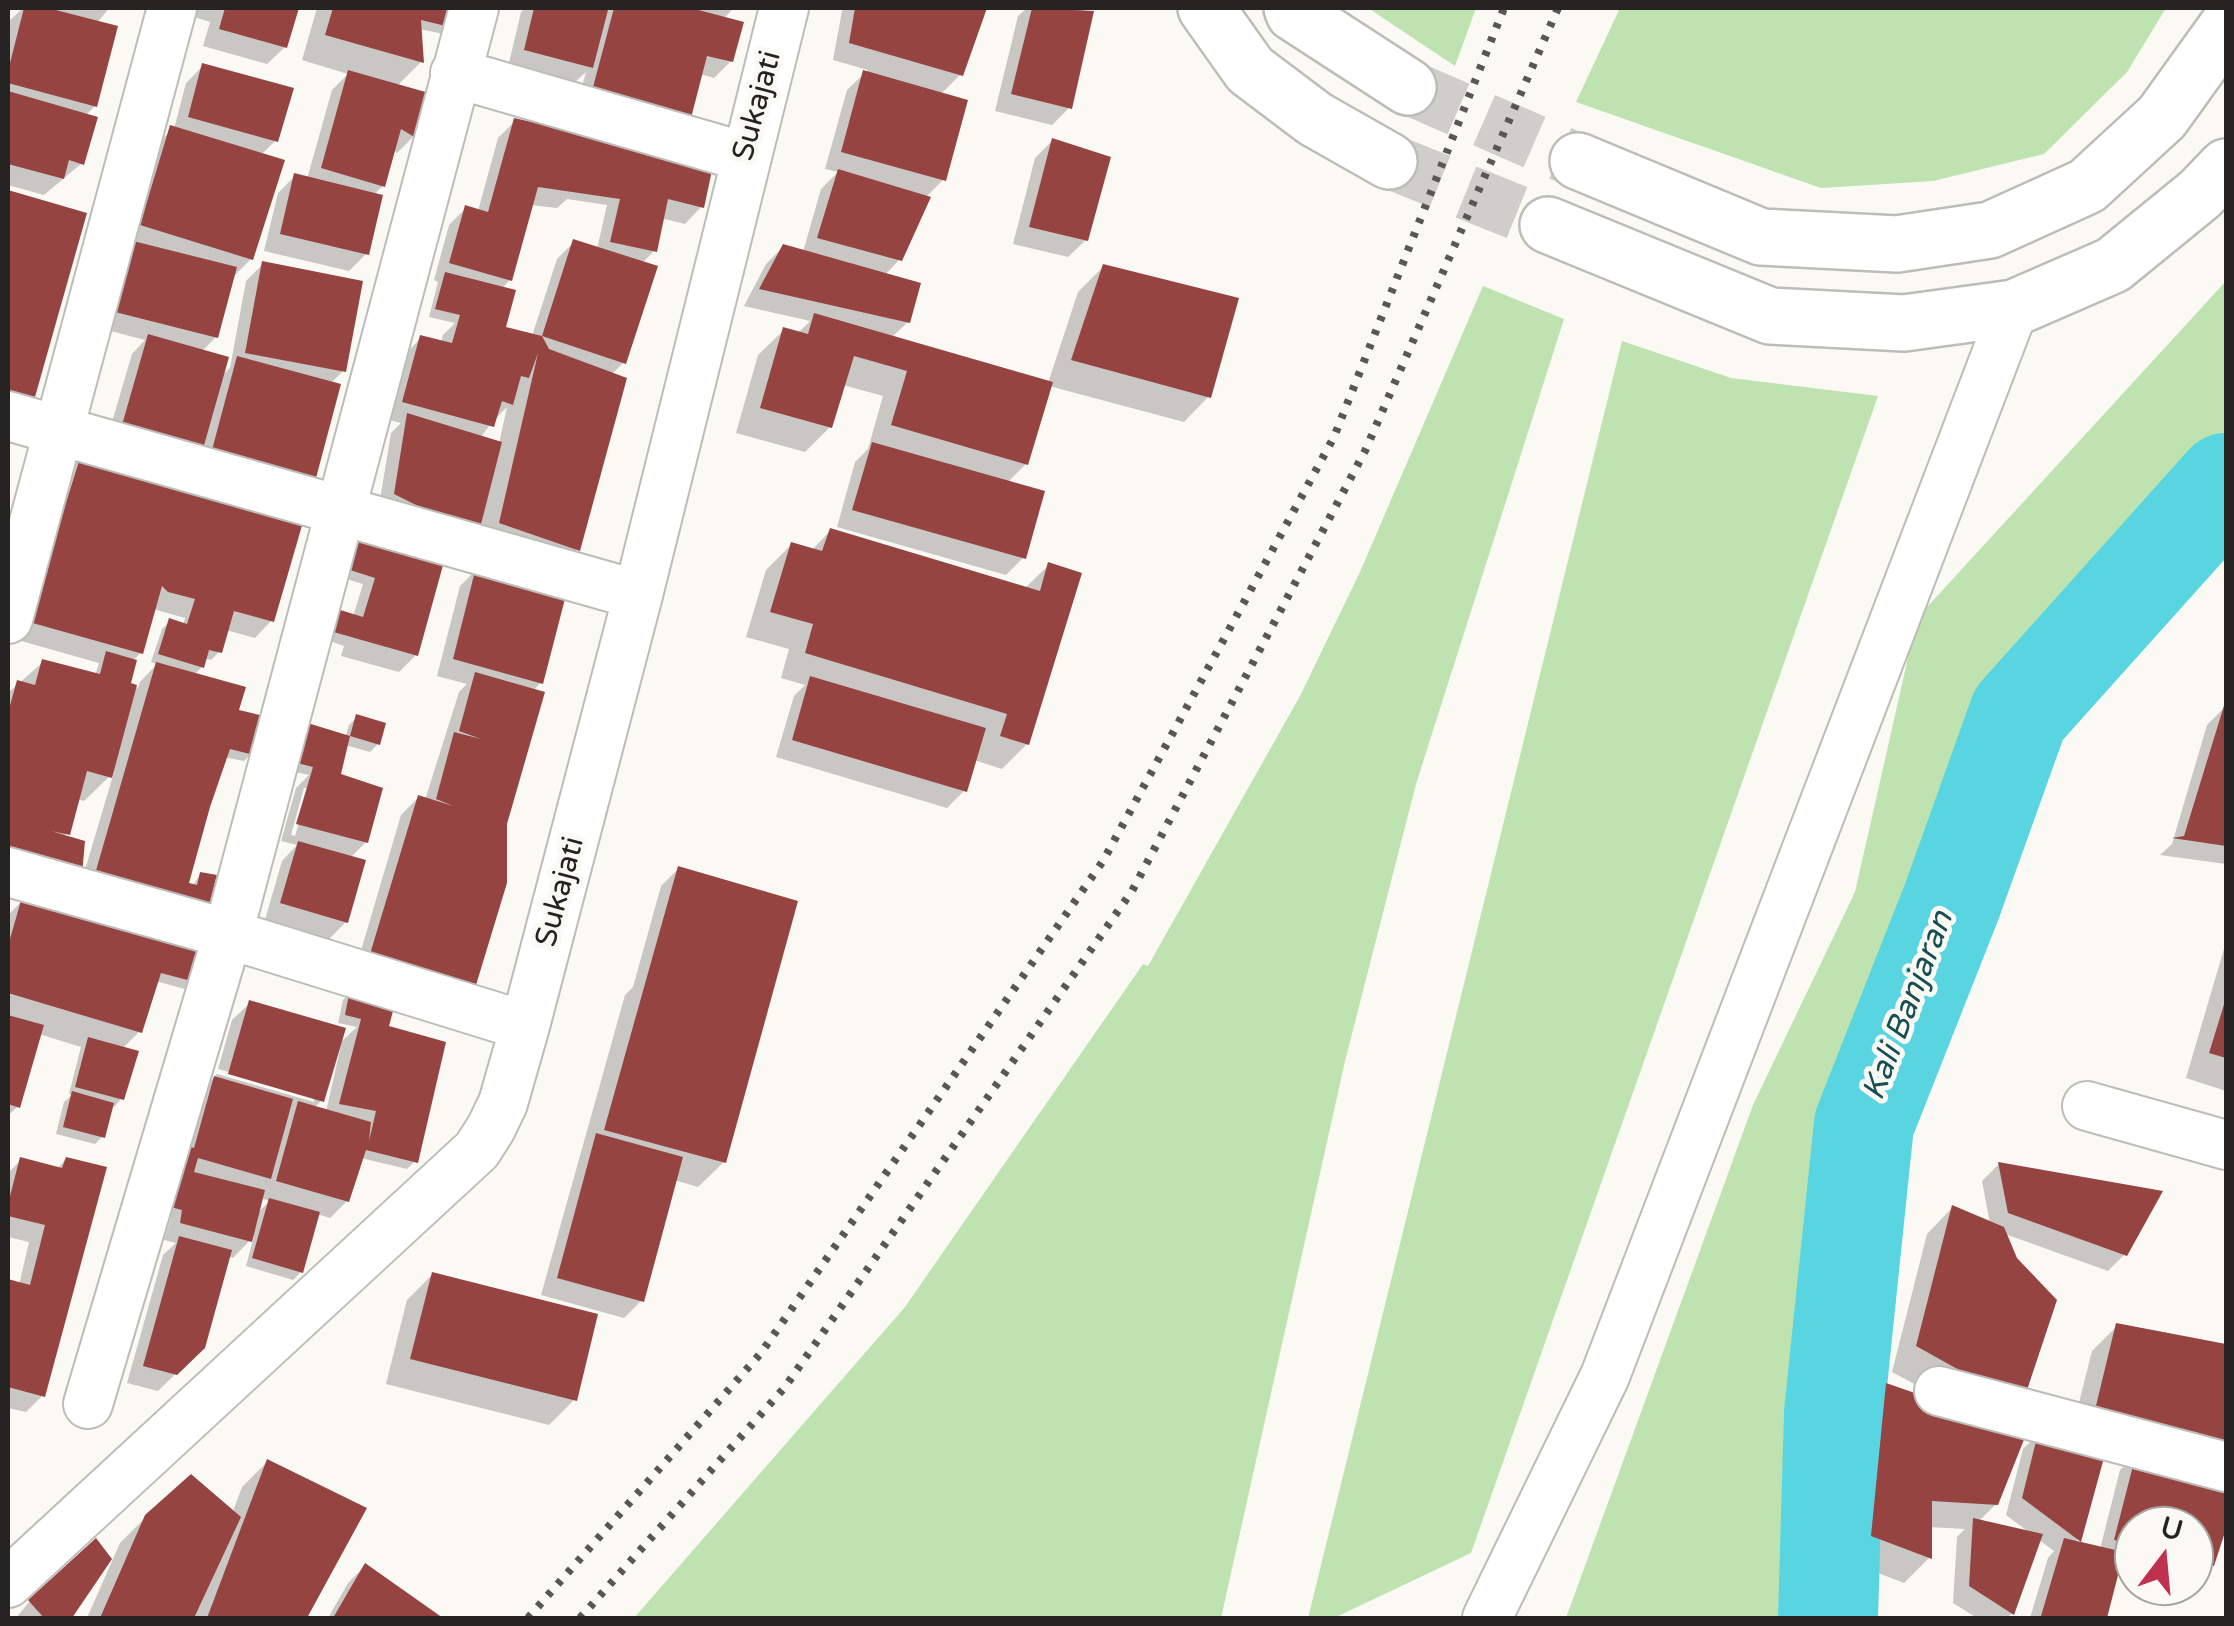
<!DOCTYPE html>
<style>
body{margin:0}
#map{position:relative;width:2234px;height:1626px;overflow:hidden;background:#faf9f4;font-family:"Varela Round",sans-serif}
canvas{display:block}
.frame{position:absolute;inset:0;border:10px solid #252423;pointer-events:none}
.north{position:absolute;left:2114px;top:1506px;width:100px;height:100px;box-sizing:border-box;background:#faf9f4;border:2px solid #a5a4a0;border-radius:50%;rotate:16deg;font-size:28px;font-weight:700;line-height:40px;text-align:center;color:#252423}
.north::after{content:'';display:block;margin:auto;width:35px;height:45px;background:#c0304f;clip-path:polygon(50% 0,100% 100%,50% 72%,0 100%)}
</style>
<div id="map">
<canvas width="2234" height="1626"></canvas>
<div class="frame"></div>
<div class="north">U</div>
</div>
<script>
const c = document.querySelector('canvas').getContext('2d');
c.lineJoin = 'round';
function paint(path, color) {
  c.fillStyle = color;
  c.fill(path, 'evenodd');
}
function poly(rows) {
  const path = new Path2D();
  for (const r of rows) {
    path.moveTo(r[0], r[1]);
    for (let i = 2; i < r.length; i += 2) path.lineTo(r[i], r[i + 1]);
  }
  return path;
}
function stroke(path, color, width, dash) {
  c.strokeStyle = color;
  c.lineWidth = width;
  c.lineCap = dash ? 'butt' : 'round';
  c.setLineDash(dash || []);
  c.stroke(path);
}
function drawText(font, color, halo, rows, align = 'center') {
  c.font = font + ' "Varela Round",sans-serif';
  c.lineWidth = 10;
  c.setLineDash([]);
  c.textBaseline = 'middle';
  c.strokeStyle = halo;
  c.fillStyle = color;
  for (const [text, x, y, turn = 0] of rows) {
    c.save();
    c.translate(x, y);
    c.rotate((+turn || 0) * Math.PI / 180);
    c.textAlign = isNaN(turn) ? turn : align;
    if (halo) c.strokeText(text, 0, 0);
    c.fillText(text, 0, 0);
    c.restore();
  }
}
paint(poly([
 [1368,8,1476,8,1455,66],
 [1620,8,2166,8,2127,72,2044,154,1933,181,1821,188,1576,102],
 [2226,281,2226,483,2019,715,1952,901,1864,1124,1834,1413,1828,1618,1566,1618,1753,1105,1855,892,1917,618],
 [1483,286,1564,319,1416,784,1345,1061,1221,1618,634,1618,905,1307,1143,964,1148,966,1300,696,1360,572],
 [1622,341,1731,378,1878,396,1471,1553,1334,1618,1308,1618]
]), '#bee3b0');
paint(poly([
 [23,8,109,8,97,23,95,106,85,116,82,163,44,195,8,185,8,22],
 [197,8,296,8,285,47,267,64,203,46,210,22,194,17],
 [317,8,456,8,444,34,419,29,421,62,397,86,414,136,397,153,393,150,383,186,373,195,366,254,349,271,264,251,278,193,295,176,307,179,332,90,348,74,302,60],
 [526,8,589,8,602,11,604,8,734,8,723,19,731,61,714,78,700,74,576,108,586,72,574,83,508,67,521,12],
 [845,8,984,8,961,74,940,95,943,180,925,198,900,259,885,275,908,322,891,338,1048,383,1078,292,1103,267,1209,396,1184,422,1049,386,1026,464,1007,483,1023,558,1006,575,837,527,855,462,868,449,883,396,843,385,830,427,805,452,736,433,758,355,784,330,797,334,810,321,744,306,766,264,783,247,803,252,821,189,838,172,825,169,847,90,868,70,833,60,842,11],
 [1027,8,1070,8,1091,12,1069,108,1052,125,995,111,1018,16],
 [203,66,276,140,261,155,251,259,234,276,216,337,201,352,221,376,230,368,246,281,263,264,343,371,330,384,314,477,297,494,104,449,132,354,145,340,99,328,154,145,174,129,186,83],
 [515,121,702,206,685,224,661,218,654,251,642,263,624,362,611,375,577,549,552,574,378,512,391,433,401,423,386,419,404,355,421,338,441,343,443,335,455,323,429,317,438,282,434,280,449,225,466,208,478,211,498,138],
 [567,199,607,205,597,249,574,242,557,259,532,336,503,329,501,289,510,280,530,205,557,208],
 [507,407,499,444,480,438,493,421],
 [1052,141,1086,240,1068,257,1013,244,1035,158],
 [8,193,84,214,33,396,8,421],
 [80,460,272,620,255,638,226,630,219,652,211,660,204,658,202,667,194,675,236,711,252,753,244,761,223,757,187,886,192,886,201,874,214,877,165,921,77,897,114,772,84,801,77,799,64,838,8,862,8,693,43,662,95,676,99,663,14,639,63,477],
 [153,609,185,618,183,625,170,621,162,629,151,662,157,664,140,682,138,688,126,685,132,661,141,653],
 [830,531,1024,589,1049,565,1027,744,1002,769,974,760,964,791,947,808,776,757,794,696,805,685,781,678,789,649,746,637,766,570,791,545,811,551],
 [363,534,416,655,399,672,341,656,344,646,324,639,329,620,353,617,363,584,343,578,354,543],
 [477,569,541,682,533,691,474,983,457,1001,355,971,401,815,418,798,425,800,459,692,467,684,437,676,460,586],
 [2224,708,2226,864,2160,855,2172,844,2207,725],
 [357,717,378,744,370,752,345,745,338,773,366,842,350,858,346,922,329,939,265,920,282,861,297,845,281,841,296,788,309,775,283,769,345,738,349,725],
 [304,788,309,788,295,836,291,835],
 [678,869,724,1162,698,1187,674,1180,641,1301,624,1318,541,1295,625,995,633,987,661,886],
 [23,900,193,981,185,989,155,981,139,1032,122,1049,122,1098,114,1107,111,1106,103,1136,95,1144,56,1134,64,1102,72,1095,69,1094,81,1047,39,1034,18,1106,8,1116,8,915],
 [2226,942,2226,1091,2186,1078],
 [351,992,387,1024,415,1161,407,1169,361,1158,347,1201,330,1218,317,1214,301,1272,293,1280,246,1266,254,1236,233,1258,228,1256,203,1347,158,1391,127,1383,163,1255,176,1243,164,1240,171,1217,153,1212,198,1096,217,1074,314,1102,314,1096,218,1069,232,1020,250,1003,322,1100,314,1108,326,1112,342,1041,357,1027,338,1023,343,1000],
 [260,1198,270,1201,256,1214],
 [66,1159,43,1395,26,1412,8,1408,8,1282,19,1285,29,1242,8,1237,8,1173,21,1160,57,1169],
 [1999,1164,2125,1254,2108,1271,2005,1234,2020,1403,1996,1504,1979,1521,2030,1533,2006,1515,2023,1449,2040,1432,2102,1455,2076,1543,2100,1549,2120,1470,2136,1454,2070,1439,2092,1351,2117,1326,2226,1346,2226,1476,2157,1462,2226,1493,2226,1521,2212,1565,2194,1582,2194,1526,2134,1526,2134,1566,2119,1562,2105,1618,2030,1618,2048,1558,2054,1551,2039,1540,2012,1613,2007,1618,1977,1618,1953,1603,1957,1537,1965,1529,1929,1527,1929,1558,1904,1583,1847,1561,1862,1411,1887,1386,1957,1407,1892,1372,1927,1234,1952,1208,1990,1224,1982,1181],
 [432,1275,574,1400,549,1425,386,1384,407,1300],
 [267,1462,363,1509,304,1618,87,1618,120,1543,146,1517,232,1514,242,1487],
 [95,1542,109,1559,69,1618,16,1618,29,1602],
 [365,1566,439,1618,328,1618,348,1583]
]), '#0003');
stroke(poly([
 [1828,1618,1834,1413,1864,1124,1952,901,2019,714,2226,483]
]), '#59d5e2', 100);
paint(poly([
 [24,8,48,8,118,26,97,107,8,83,8,71],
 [225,8,299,8,287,48,219,29],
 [333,8,459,8,454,28,421,20,424,63,325,35],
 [534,8,608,10,593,68,524,50],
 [614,8,691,8,744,22,733,62,707,56,691,118,592,91],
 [855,8,914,10,915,8,987,8,963,76,849,43],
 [1032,8,1094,11,1072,109,1011,94],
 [202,63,294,88,278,142,188,117],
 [348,70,429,93,416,138,401,129,385,187,321,168],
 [863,70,968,100,946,181,841,152],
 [8,91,98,117,84,165,69,160,64,179,8,164],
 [514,118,714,161,704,208,668,199,657,252,610,242,620,199,538,187,512,281,449,263,465,205,488,212],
 [170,125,285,160,253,260,140,225],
 [1052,138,1111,157,1088,241,1029,227],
 [838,169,931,197,902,261,817,238],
 [294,173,383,195,369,255,280,234],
 [8,190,87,213,35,397,8,390],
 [573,239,658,266,626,364,542,336],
 [133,241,237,267,218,338,115,312],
 [783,244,921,283,910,323,759,289],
 [262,261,363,281,346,372,245,353],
 [1103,264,1239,298,1211,398,1071,360],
 [445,272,516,290,506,327,542,336,549,349,627,378,580,551,499,523,538,353,529,378,521,376,513,405,502,401,494,427,402,402,420,335,452,343,460,315,435,309],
 [814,313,1053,382,1028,465,891,425,907,371,854,356,832,428,760,408,783,327,808,334],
 [148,334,229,357,201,456,120,432],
 [237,356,341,384,316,478,212,450],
 [407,413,502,442,478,536,394,494],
 [872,442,1045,491,1026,559,852,510],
 [80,458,303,522,274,622,234,611,222,653,209,650,204,668,158,654,169,618,187,624,195,599,168,592,162,586,143,654,29,622],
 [830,528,1040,591,1048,562,1082,573,1029,745,1000,736,1007,714,805,653,813,624,770,612,791,542,822,551],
 [362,532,445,558,418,656,330,631,337,609,363,617,375,578,350,570],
 [476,567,567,591,543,684,453,659],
 [106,651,137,660,131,683,137,685,112,778,87,771,70,835,51,831,85,841,82,875,8,853,8,713,17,680,35,685,42,659,100,674],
 [156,662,246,687,239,710,264,716,254,755,230,749,210,807,189,883,197,885,200,872,217,875,208,911,93,881],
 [475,672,545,692,507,824,507,883,476,985,370,954,418,795,453,806,436,799,454,732,481,739,459,731],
 [810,676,986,728,967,792,792,740],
 [2226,699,2226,846,2172,838,2184,836],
 [356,714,386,723,380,745,350,736],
 [301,721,350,736,341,774,383,788,368,843,296,824,313,767,289,761],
 [298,841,366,860,348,923,280,903],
 [678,866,798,901,726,1163,604,1130],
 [22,897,204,950,195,982,161,973,142,1033,8,993,8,946],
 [350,989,396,1000,389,1026,446,1042,418,1163,366,1150,349,1202,276,1181,298,1101,371,1122,369,1141,376,1111,339,1104,361,1019,345,1015],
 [2226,998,2226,1058,2209,1053],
 [249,1000,346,1028,324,1102,228,1074],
 [8,1015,44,1025,20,1108,8,1104],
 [88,1037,139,1051,124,1100,75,1087],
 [214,1076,293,1099,271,1179,198,1158,194,1172,265,1190,252,1242,180,1223,182,1210,159,1204,177,1143,194,1148],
 [72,1091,114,1103,105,1138,63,1127],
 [596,1133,683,1157,644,1302,557,1278],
 [20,1157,62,1168,66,1157,107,1167,45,1397,8,1387,8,1279,30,1285,45,1225,8,1216,8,1204],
 [1998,1162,2163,1191,2127,1256,2008,1213],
 [269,1198,320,1212,303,1273,252,1258],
 [1952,1205,2004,1227,2017,1258,2057,1300,2022,1405,1916,1346],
 [179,1236,232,1250,205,1348,177,1375,143,1366],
 [432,1272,598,1314,577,1401,410,1359],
 [2116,1323,2226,1344,2226,1445,2094,1414],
 [1886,1383,2027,1432,1998,1505,1932,1501,1932,1559,1871,1536],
 [2039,1429,2105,1454,2081,1542,2022,1498],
 [2137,1450,2226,1491,2226,1529,2214,1566,2194,1561,2194,1526,2134,1526,2134,1545,2114,1540],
 [267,1459,367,1508,307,1618,207,1618],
 [191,1474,241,1517,194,1618,100,1618,145,1515],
 [1973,1518,2043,1534,2014,1615,1969,1586],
 [96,1538,112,1559,72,1618,44,1618,28,1600],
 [2064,1538,2124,1552,2107,1618,2041,1616],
 [365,1563,443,1618,333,1618]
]), '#954442');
stroke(poly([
 [1408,87,1578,161],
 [1389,161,1548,225]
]), '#cfceca', 55, [55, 28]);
const street = poly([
 [455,73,745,157],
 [8,416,638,595],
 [8,619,172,8],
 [8,872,228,934,525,1026],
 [2087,1106,2226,1145],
 [1939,1391,2226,1467],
 [88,1404,228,934,474,8],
 [8,1583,477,1150,491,1128,503,1103,525,1026,638,595,784,8],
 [1487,1618,1605,1376,2014,308]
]);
const secondary = poly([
 [1206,8,1250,70,1315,119,1389,161],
 [1292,8,1294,13,1408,87],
 [1578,161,1761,237,1897,244,1990,230,2087,186,2162,117,2226,28],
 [1548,225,1770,316,1904,323,2014,308,2113,265,2200,194,2226,167]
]);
stroke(street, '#bdbdb8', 52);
stroke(secondary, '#bdbdb8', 60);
stroke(street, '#fff', 48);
stroke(secondary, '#fff', 55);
stroke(poly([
 [528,1618,761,1353,1103,861,1334,437,1504,8],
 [580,1618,785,1387,1132,891,1365,451,1558,8]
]), '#585755', 8, [5, 10]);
drawText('30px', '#252423', '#faf9f4', [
 ["Sukajati",758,106,-75],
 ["Sukajati",561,892,-75]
]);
drawText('italic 32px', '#174e53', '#faf9f4', [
 ["Kali Banjaran",1909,1006,-69]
]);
</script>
